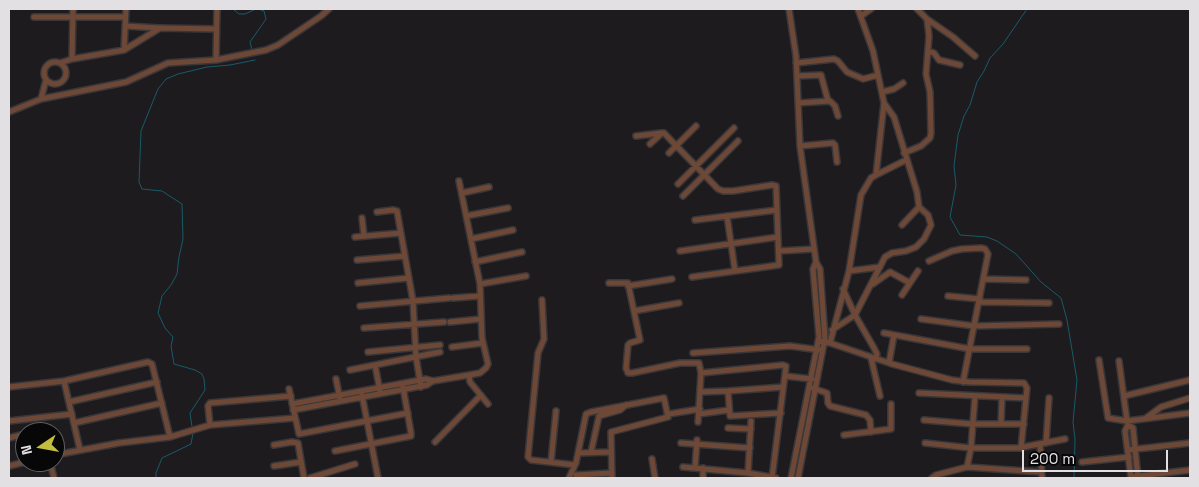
<!DOCTYPE html>
<style>
body{margin:0}
#map{position:relative;width:1199px;height:487px;overflow:hidden;background:#1e1b1f;font-family:"Space Grotesk",sans-serif}
canvas{display:block}
.frame{position:absolute;inset:0;border:10px solid #e2e0e3;pointer-events:none}
.north{position:absolute;left:15px;top:422px;width:50px;height:50px;box-sizing:border-box;background:#080708;border:1px solid #5f5e60;border-radius:50%;rotate:258deg;font-size:14px;font-weight:700;line-height:20px;text-align:center;color:#e2e0e3}
.north::after{content:'';display:block;margin:auto;width:18px;height:22px;background:#c2bd3f;clip-path:polygon(50% 0,100% 100%,50% 72%,0 100%)}
.scale{position:absolute;left:1022px;top:450px;width:146px;height:22px;box-sizing:border-box;border:2px solid #e2e0e3;border-top:0;padding-left:6px;font-size:15px;line-height:18px;white-space:nowrap;color:#e2e0e3;-webkit-text-stroke:4px #080708;paint-order:stroke}
</style>
<div id="map">
<canvas width="1199" height="487"></canvas>
<div class="frame"></div>
<div class="north">N</div>
<div class="scale">200 m</div>
</div>
<script>
const c = document.querySelector('canvas').getContext('2d');
c.lineJoin = 'round';
function poly(rows) {
  const path = new Path2D();
  for (const r of rows) {
    if (r.length === 3) {
      path.moveTo(r[0] + r[2], r[1]);
      path.arc(r[0], r[1], r[2], 0, 2 * Math.PI);
      continue;
    }
    path.moveTo(r[0], r[1]);
    for (let i = 2; i < r.length; i += 2) path.lineTo(r[i], r[i + 1]);
  }
  return path;
}
function stroke(path, color, width, dash) {
  c.strokeStyle = color;
  c.lineWidth = width;
  c.lineCap = dash ? 'butt' : 'round';
  c.setLineDash(dash || []);
  c.stroke(path);
}
stroke(poly([
 [233,9,239,14,245,14,256,9],
 [1027,9,1003,44,990,58,984,71,977,82,970,105,964,116,958,135,954,166,956,185,950,217,960,235,987,237,997,241,1016,254,1041,282,1061,298,1067,320,1077,380,1073,422,1075,439,1074,478],
 [252,50,250,42,266,19,264,11,258,9],
 [192,427,190,413,205,390,204,379,202,374,195,370,174,364,171,346,173,337,165,328,158,313,162,296,171,285,177,274,179,257,183,239,182,204,162,191,142,189,139,182,141,131,158,89,166,79,178,74,207,67,230,65,255,60],
 [156,478,156,473,162,458,191,444,193,433]
]), '#175c69', 1);
const minor = poly([
 [789,9,796,56,800,146,816,262,813,269,819,337,791,478],
 [917,9,927,19,953,37,975,56],
 [861,16,871,9],
 [34,17,125,17],
 [125,26,159,28],
 [124,50,126,9],
 [928,51,934,53,939,60,960,65],
 [72,59,73,9],
 [216,60,217,9],
 [55,73,11],
 [60,63,72,59,124,50,160,28,216,29],
 [796,63,834,59,838,61,847,72,861,78,863,79,878,75],
 [797,76,821,75,828,101],
 [882,92,894,89,903,83],
 [41,99,46,80],
 [798,103,830,101,835,106,838,116],
 [9,112,41,99,126,82,168,63,216,60,266,50,278,45,321,16,329,9],
 [636,136,661,133],
 [650,144,662,133,664,133,718,189,723,191,733,191,772,185,776,186,779,265,692,277],
 [800,146,833,143,835,145,837,162],
 [669,153,696,126],
 [904,153,921,146,930,138,931,133,930,92,926,74,929,36,927,19],
 [876,175,906,160],
 [678,184,734,128],
 [462,193,489,187],
 [683,196,738,141],
 [377,212,393,210,397,211,413,301,416,357,421,387],
 [466,216,508,208],
 [727,216,735,271],
 [362,218,364,236],
 [695,220,777,210],
 [902,225,919,207],
 [355,237,401,233],
 [471,239,513,230],
 [680,251,778,237],
 [779,251,814,249],
 [357,260,405,256],
 [929,261,952,251,962,249,981,248,985,249,988,254,963,382],
 [475,262,522,252],
 [849,271,880,267],
 [984,279,1026,280],
 [358,283,409,278],
 [609,283,628,283,640,340,630,343,628,345,626,368,628,373,632,373,680,363,699,363,701,373,698,422],
 [480,284,526,276],
 [873,284,890,272,910,283],
 [628,286,672,279],
 [843,289,855,315,874,348,877,354,875,359],
 [902,295,918,271],
 [948,296,980,299],
 [453,298,480,296],
 [542,300,544,339,538,353,528,457,531,460,575,465],
 [979,302,1049,303],
 [360,306,449,298],
 [634,311,679,303],
 [921,319,974,326,1059,324],
 [450,322,481,319],
 [364,328,444,322],
 [832,330,855,315,885,257,892,253,906,251,916,247,924,239,931,225,928,215,919,207,917,192,894,117,884,103],
 [884,333,970,349,1027,349],
 [818,341,830,343,892,364,952,380,969,382,1024,383,1027,388,1021,448],
 [830,343,849,271,861,195,871,178,876,175,884,103,873,51,858,9],
 [452,347,483,343],
 [368,352,440,345],
 [693,353,790,346,820,350],
 [871,358,880,396],
 [1099,360,1108,418,1127,421,1190,413],
 [1119,361,1127,421,1128,425,1133,428,1138,478],
 [889,363,894,335],
 [375,365,380,391],
 [350,370,440,352],
 [701,373,783,365,786,366,772,478],
 [469,375,470,382,488,404],
 [785,376,812,379],
 [336,379,340,399],
 [9,387,64,381],
 [812,388,827,393,828,403,830,406,866,415,870,420,871,432],
 [289,389,299,434,408,413],
 [700,392,728,391],
 [919,393,1026,398],
 [362,395,378,478],
 [1124,396,1190,380],
 [69,402,157,382],
 [292,404,426,379,433,381,469,375,480,373,486,368,488,364,482,338,480,284,459,181],
 [293,410,427,385,433,381],
 [781,413,730,416,728,391,783,387],
 [669,414,700,409],
 [699,414,729,410],
 [1146,418,1161,407,1190,398],
 [924,420,972,424,1024,424],
 [9,421,72,414],
 [74,423,162,403],
 [1001,424,1002,397],
 [210,425,208,406,210,403,291,396],
 [1128,425,1125,431,1131,478],
 [728,428,751,429],
 [844,435,891,429,891,404],
 [9,438,25,434],
 [435,442,481,395],
 [681,443,750,448],
 [925,443,971,448,1018,448,1065,439],
 [1046,443,1049,398],
 [1040,444,1042,478],
 [274,445,292,442,298,443,304,478],
 [80,450,64,381,148,362,152,364,170,437],
 [1128,450,1190,443],
 [335,451,411,436,411,433,403,387],
 [591,452,599,416,620,410,626,405],
 [578,453,611,452],
 [55,455,119,443,170,437,210,425,295,418],
 [652,459,655,478],
 [50,462,54,478],
 [551,462,556,411],
 [1082,462,1129,457],
 [9,466,25,462],
 [274,466,301,462],
 [683,467,748,473,776,478],
 [967,467,971,448,975,396],
 [695,468,697,440],
 [748,473,751,421],
 [576,475,612,473],
 [1131,477,1190,470],
 [310,478,355,464],
 [569,478,576,463,586,414,591,412,664,398,668,417,611,432,612,478],
 [703,478,703,468],
 [798,478,825,338,820,269,816,262],
 [932,478,936,475,967,467,1041,472]
]);
stroke(minor, '#39373a', 8);
stroke(minor, '#6d4837', 5);
</script>
